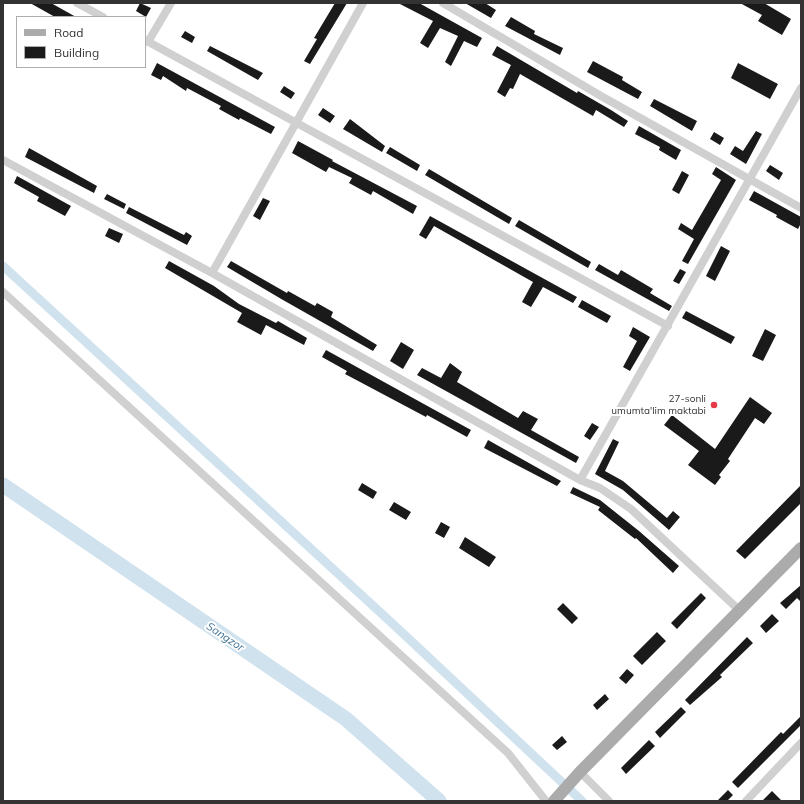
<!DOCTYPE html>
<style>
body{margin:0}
#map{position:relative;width:804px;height:804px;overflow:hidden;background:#fff;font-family:Mulish,sans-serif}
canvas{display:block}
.frame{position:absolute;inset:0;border:4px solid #333;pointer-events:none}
.legend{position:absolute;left:16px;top:16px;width:130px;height:52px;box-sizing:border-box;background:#fff;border:1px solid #adadad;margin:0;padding:5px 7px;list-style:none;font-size:12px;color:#333}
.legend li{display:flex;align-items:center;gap:8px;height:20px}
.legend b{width:20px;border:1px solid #adadad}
</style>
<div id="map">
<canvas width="804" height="804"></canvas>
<div class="frame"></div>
<ul class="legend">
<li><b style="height:5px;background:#ababab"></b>Road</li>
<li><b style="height:11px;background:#1a1a1a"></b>Building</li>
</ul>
</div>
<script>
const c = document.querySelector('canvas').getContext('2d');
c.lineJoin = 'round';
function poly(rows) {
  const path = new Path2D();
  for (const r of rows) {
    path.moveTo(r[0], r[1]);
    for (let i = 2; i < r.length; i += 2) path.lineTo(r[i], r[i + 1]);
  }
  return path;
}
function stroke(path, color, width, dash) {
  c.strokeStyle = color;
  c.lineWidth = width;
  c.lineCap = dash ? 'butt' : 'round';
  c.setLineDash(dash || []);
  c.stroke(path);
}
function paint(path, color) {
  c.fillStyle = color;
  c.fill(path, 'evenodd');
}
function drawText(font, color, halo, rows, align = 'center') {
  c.font = font + ' Mulish,sans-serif';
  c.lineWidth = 4;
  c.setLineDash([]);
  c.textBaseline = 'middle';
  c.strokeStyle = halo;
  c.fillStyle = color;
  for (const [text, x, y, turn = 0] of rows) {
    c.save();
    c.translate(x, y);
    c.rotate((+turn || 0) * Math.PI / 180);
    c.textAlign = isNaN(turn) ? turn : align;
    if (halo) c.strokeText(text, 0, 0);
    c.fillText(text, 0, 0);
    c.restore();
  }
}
stroke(poly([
 [3,266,394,625,582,801]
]), '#cfe2ee', 9);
stroke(poly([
 [3,485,346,719,439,801]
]), '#cfe2ee', 15);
paint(poly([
 [30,3,51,3,76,17,55,17],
 [140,3,151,8,146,17,136,11],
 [335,3,347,3,310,64,304,61,317,39,314,38],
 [398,3,419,3,482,38,477,47,464,41,451,66,445,62,458,36,440,28,428,48,420,43,433,21],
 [465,3,485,3,496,10,491,18],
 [740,3,764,3,791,19,782,35,758,21,762,15],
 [511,17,535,31,534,34,563,48,560,55,505,26],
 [185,31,195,37,192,43,181,37],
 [210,46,263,73,258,80,207,51],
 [497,46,577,93,578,91,611,110,628,121,624,127,596,110,593,116,520,74,513,89,510,88,505,97,497,92,511,65,492,55],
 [593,61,623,77,622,80,642,92,638,99,587,72],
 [157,63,275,127,271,134,240,118,239,120,219,109,221,106,187,88,186,91,163,76,161,80,151,75],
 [738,63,778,84,770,99,731,78],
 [284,86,295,93,291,99,280,92],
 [654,99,697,121,692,131,650,106],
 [323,108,335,116,330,123,318,115],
 [350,119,385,146,382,152,343,129],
 [639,126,681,150,676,160,659,150,660,147,635,134],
 [756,131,762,134,746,164,730,154,735,146,743,151],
 [714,132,724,138,720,145,710,139],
 [298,141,333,160,332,161,417,206,413,214,373,191,371,195,349,183,352,178,329,167,326,172,292,153],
 [390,147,420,165,417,171,386,153],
 [29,148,97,186,94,193,25,157],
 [770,165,783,173,779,180,766,171],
 [716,167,736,180,688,264,682,261,694,239,678,229,681,223,692,230,721,180,712,174],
 [429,169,512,218,509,224,425,175],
 [682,171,689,175,679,194,672,190],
 [17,176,71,206,65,216,37,201,39,197,14,183],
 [754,191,801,217,801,223,798,229,776,217,777,215,749,200],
 [107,194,126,204,124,209,104,199],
 [263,198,270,201,260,220,253,216],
 [129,207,184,235,186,232,192,236,187,245,126,213],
 [430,216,577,297,573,303,543,287,531,307,522,302,533,282,434,226,426,239,419,235],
 [519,220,591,262,588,268,515,226],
 [109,228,123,234,119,243,105,236],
 [721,246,730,251,715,281,706,276],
 [169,261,214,286,239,304,276,323,278,321,307,338,304,345,266,325,261,335,237,322,242,313,165,268],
 [231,261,287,293,288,291,315,306,317,303,333,312,331,317,377,345,373,351,283,300,227,267],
 [599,264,618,275,621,270,653,289,650,293,672,306,669,311,595,270],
 [680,269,686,272,679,284,673,281],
 [582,300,611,316,607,323,578,307],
 [686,311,735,337,731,344,682,318],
 [633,327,650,337,630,371,623,367,637,341,629,336],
 [765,329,776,335,763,361,752,356],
 [401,342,414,350,403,369,390,361],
 [326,350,471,430,467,437,427,415,426,417,345,374,347,371,322,357],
 [450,363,462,372,457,382,518,418,523,411,538,419,531,430,579,457,576,463,417,375,422,368,441,378],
 [750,397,772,413,764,424,755,418,728,459,730,461,719,475,721,477,715,485,688,465,699,451,664,425,672,415,715,449],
 [592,423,599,427,590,440,584,436],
 [613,439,619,442,605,471,623,481,667,518,673,511,680,517,669,530,623,490,595,474],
 [488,440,561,481,557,486,484,448],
 [362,483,377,492,373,499,358,490],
 [801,485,801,503,745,559,736,551],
 [573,487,600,500,639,531,679,566,673,573,636,538,635,539,598,510,600,507,570,493],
 [394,502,411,512,406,520,389,510],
 [441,522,450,527,444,538,435,533],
 [465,537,496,557,489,567,459,548],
 [801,585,801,602,797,598,786,609,780,603],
 [701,593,706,598,677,629,671,623],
 [563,603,578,618,572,624,557,609],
 [772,614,779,621,766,633,760,626],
 [657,632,666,641,642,665,633,656],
 [747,637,753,643,720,675,722,677,690,705,685,700],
 [627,669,634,675,626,684,619,678],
 [605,694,609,699,597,710,593,705],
 [681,707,686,712,660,738,655,732],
 [801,716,801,725,738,788,732,782,781,732,783,734],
 [562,736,567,742,557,750,552,745],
 [649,740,655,746,626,774,621,768],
 [728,790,733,795,727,801,717,801],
 [772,791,782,801,762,801]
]), '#1a1a1a');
stroke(poly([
 [77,3,103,17],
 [443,3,601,96,801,208],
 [145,40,668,326],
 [148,42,171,3],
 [3,160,212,273,580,480,600,488,631,509,739,610],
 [212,273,363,3],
 [3,292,508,753,546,801],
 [580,480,801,88],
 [580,772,609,801],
 [746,801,801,743]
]), '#d0d0d0', 8);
stroke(poly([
 [554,801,580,772,801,548]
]), '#ababab', 12);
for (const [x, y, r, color] of [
 [714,405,4,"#e63946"]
]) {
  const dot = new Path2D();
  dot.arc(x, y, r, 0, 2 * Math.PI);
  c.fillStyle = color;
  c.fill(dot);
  stroke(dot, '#fff', 1.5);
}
drawText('10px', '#333', '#fff', [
 ["27-sonli",706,399],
 ["umumta'lim maktabi",706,411]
], 'right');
drawText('italic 11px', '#3f7597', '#fff', [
 ["Sangzor",225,637,34]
]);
</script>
